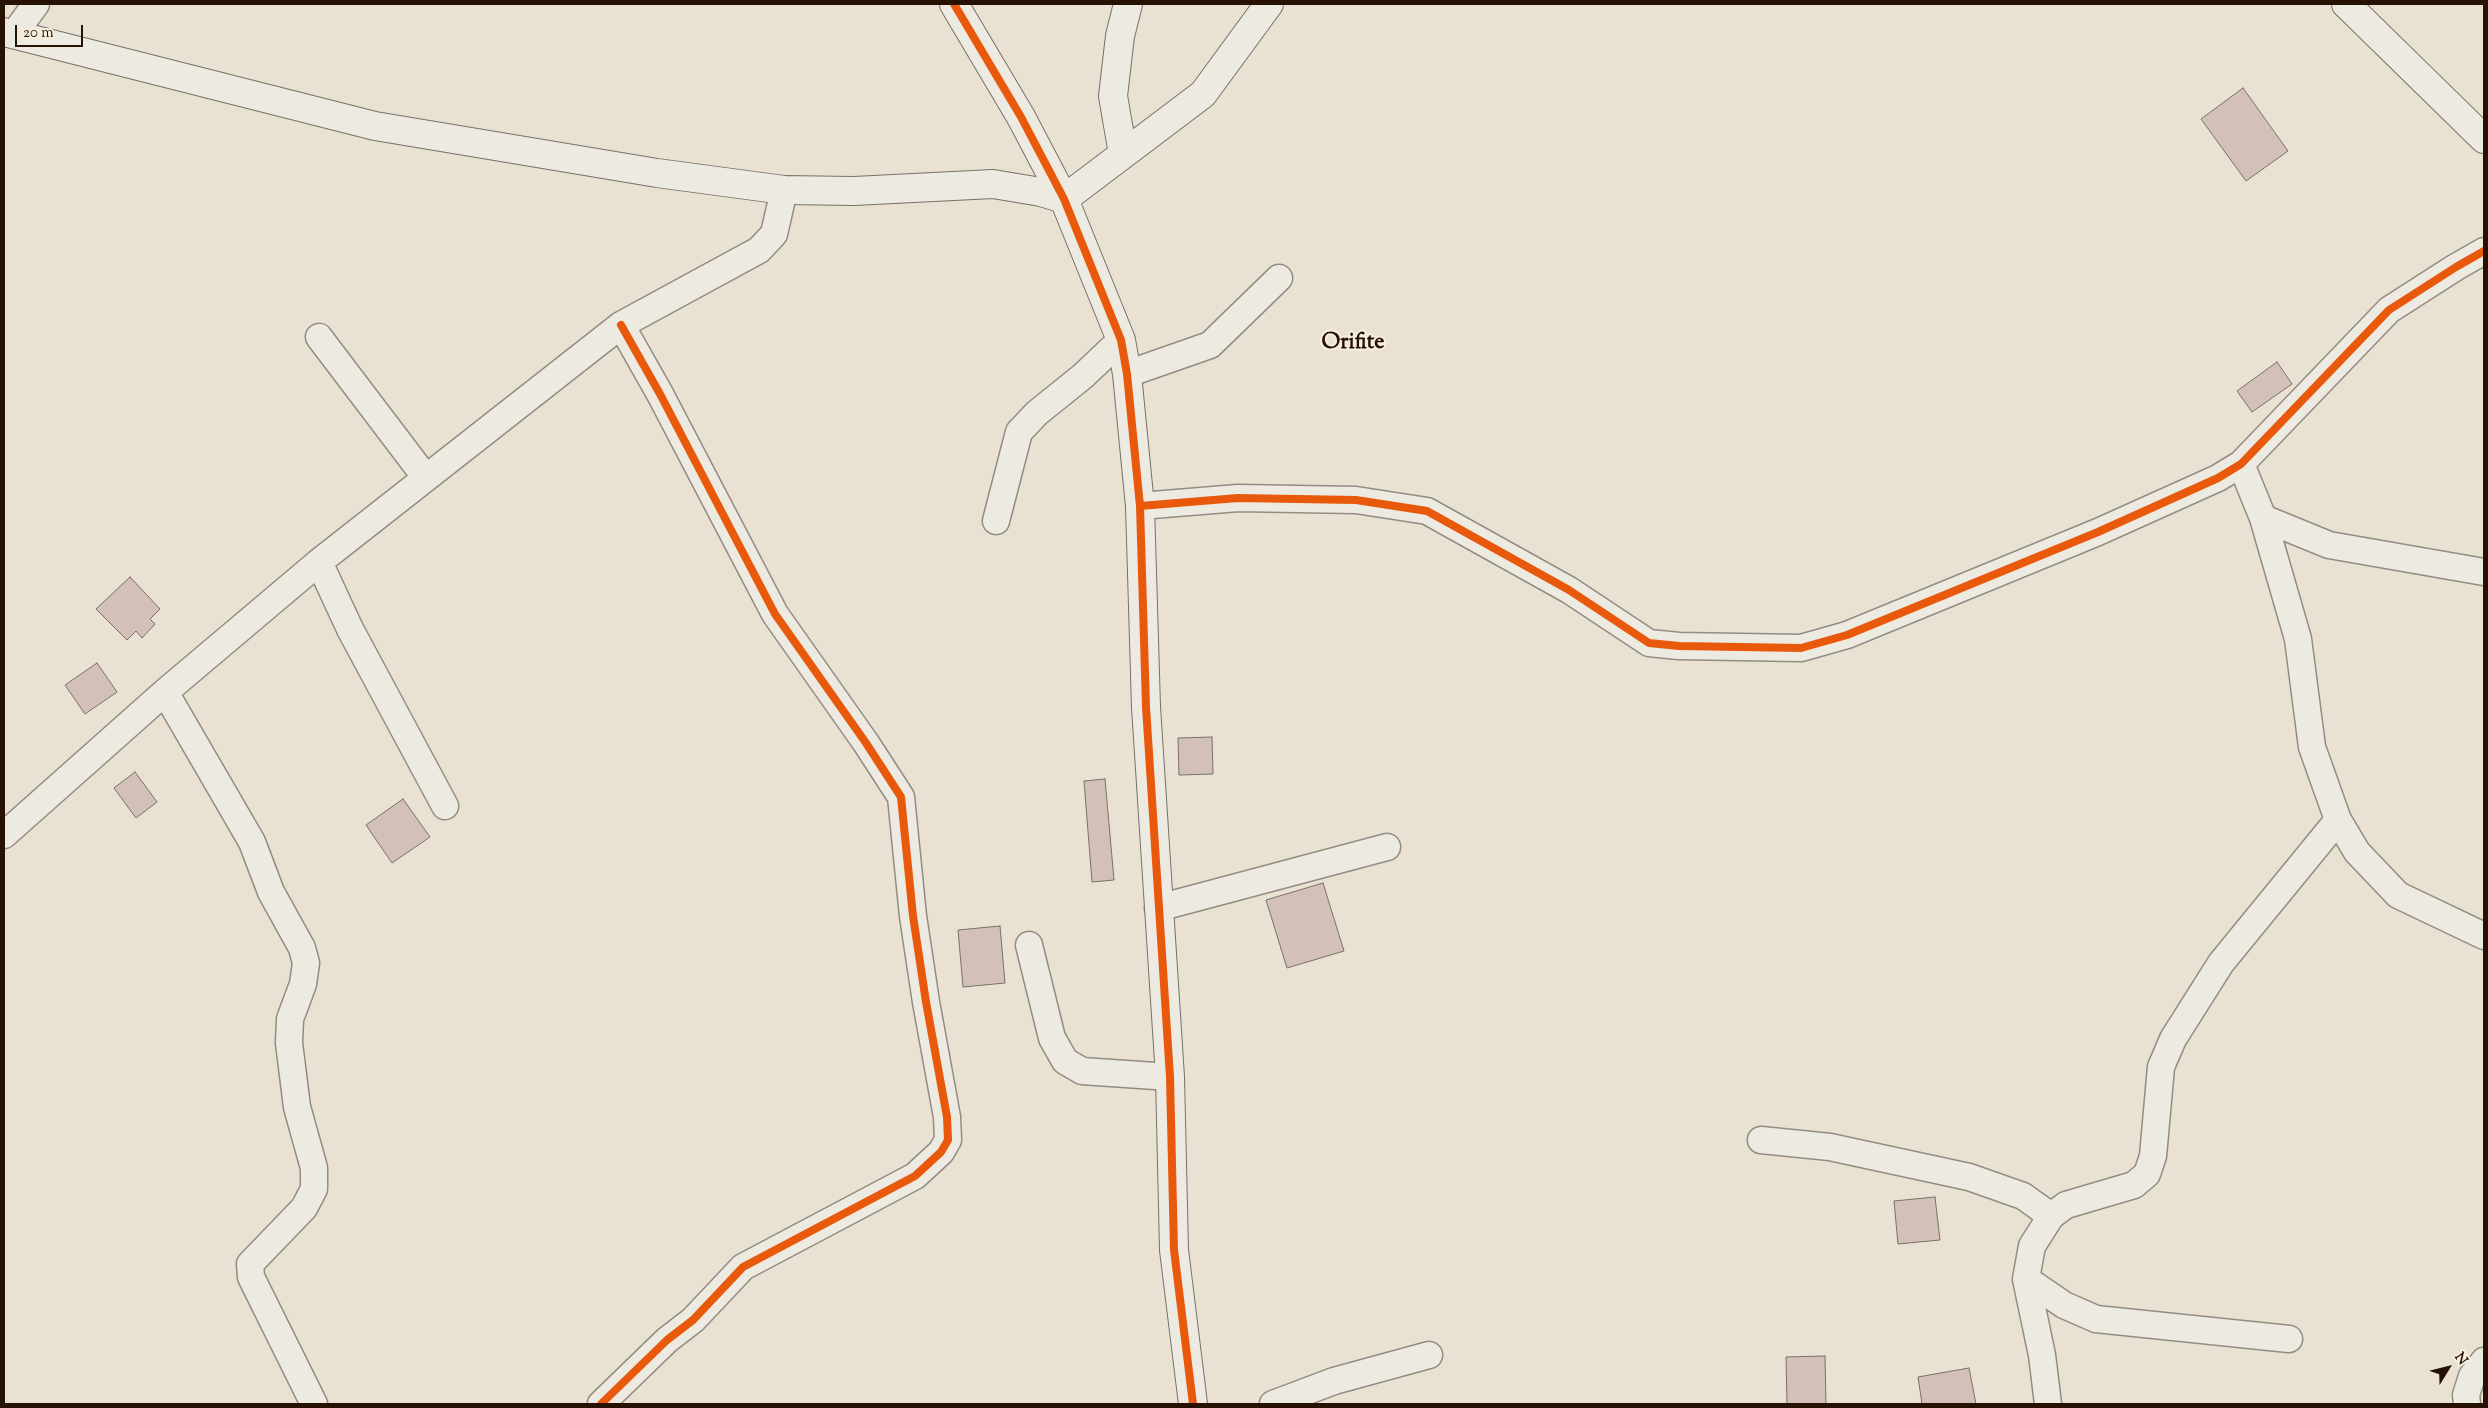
<!DOCTYPE html>
<style>
body{margin:0}
#map{position:relative;width:2488px;height:1408px;overflow:hidden;background:#e9e2d3;font-family:"Sorts Mill Goudy",serif}
canvas{display:block}
.frame{position:absolute;inset:0;border:5px solid #261102;pointer-events:none}
.north{position:absolute;left:2423px;top:1343px;width:50px;height:50px;-webkit-text-stroke:4px #f6efdd;paint-order:stroke;rotate:54deg;font-size:14px;font-weight:700;line-height:20px;text-align:center;color:#261102}
.north::after{content:'';display:block;margin:auto;width:18px;height:22px;background:#261102;clip-path:polygon(50% 0,100% 100%,50% 72%,0 100%)}
.scale{position:absolute;left:15px;top:25px;width:68px;height:22px;box-sizing:border-box;border:2px solid #261102;border-top:0;padding-left:6px;font-size:15px;line-height:18px;white-space:nowrap;color:#261102;-webkit-text-stroke:4px #f6efdd;paint-order:stroke}
</style>
<div id="map">
<canvas width="2488" height="1408"></canvas>
<div class="frame"></div>
<div class="north">N</div>
<div class="scale">20 m</div>
</div>
<script>
const c = document.querySelector('canvas').getContext('2d');
c.lineJoin = 'round';
function paint(path, color) {
  c.fillStyle = color;
  c.fill(path, 'evenodd');
}
function poly(rows) {
  const path = new Path2D();
  for (const r of rows) {
    path.moveTo(r[0], r[1]);
    for (let i = 2; i < r.length; i += 2) path.lineTo(r[i], r[i + 1]);
  }
  return path;
}
function stroke(path, color, width, dash) {
  c.strokeStyle = color;
  c.lineWidth = width;
  c.lineCap = dash ? 'butt' : 'round';
  c.setLineDash(dash || []);
  c.stroke(path);
}
function drawText(font, color, halo, rows, align = 'center') {
  c.font = font + ' "Sorts Mill Goudy",serif';
  c.lineWidth = 4;
  c.setLineDash([]);
  c.textBaseline = 'middle';
  c.strokeStyle = halo;
  c.fillStyle = color;
  for (const [text, x, y, turn = 0] of rows) {
    c.save();
    c.translate(x, y);
    c.rotate((+turn || 0) * Math.PI / 180);
    c.textAlign = isNaN(turn) ? turn : align;
    if (halo) c.strokeText(text, 0, 0);
    c.fillText(text, 0, 0);
    c.restore();
  }
}
const building = poly([
 [2243,88,2288,151,2246,181,2201,119,2243,88],
 [2277,362,2292,384,2252,412,2237,391,2277,362],
 [130,577,160,609,150,619,155,624,142,638,136,631,127,640,96,609,130,577],
 [97,663,117,692,85,714,65,685,97,663],
 [1212,737,1213,774,1179,775,1178,738,1212,737],
 [135,772,157,802,136,818,114,788,135,772],
 [1105,779,1114,880,1092,882,1084,781,1105,779],
 [403,799,430,837,392,863,366,825,403,799],
 [1323,883,1344,951,1287,968,1266,900,1323,883],
 [1000,926,1005,983,963,987,958,930,1000,926],
 [1935,1197,1940,1240,1898,1244,1894,1201,1935,1197],
 [1825,1356,1826,1404,1787,1404,1786,1357,1825,1356],
 [1969,1368,1976,1404,1922,1404,1918,1377,1969,1368]
]);
paint(building, '#d3c1b9');
stroke(building, '#777067', 1);
const street = poly([
 [14,34,36,4],
 [319,337,426,478],
 [1127,374,1210,345,1279,278],
 [2241,464,2263,518,2298,639,2312,747,2338,820,2357,852,2398,895,2484,936],
 [1140,506,1238,498,1356,500,1427,511,1569,590,1649,643,1679,646,1801,648,1847,635,2098,532,2218,478,2241,464,2389,310,2456,267,2484,251],
 [2263,518,2329,545,2484,572],
 [996,521,1019,432,1037,413,1083,376,1121,340],
 [319,562,350,629,445,806],
 [165,692,252,842,271,892,302,948,306,963,303,984,290,1019,289,1043,297,1107,314,1168,314,1189,304,1208,250,1264,251,1277,314,1404],
 [4,835,165,692,319,562,621,325,759,250,774,234,784,190],
 [1158,908,1387,847],
 [1029,945,1052,1038,1065,1061,1082,1071,1170,1077],
 [1761,1140,1830,1147,1969,1177,2023,1196,2051,1216],
 [2026,1279,2064,1305,2096,1319,2289,1339],
 [601,1404,667,1340,693,1320,743,1267,915,1176,941,1152,948,1140,947,1117,926,1002,913,916,901,797,866,743,775,614,660,394,621,325],
 [1273,1404,1334,1381,1429,1355],
 [2048,1404,2042,1355,2026,1279,2032,1246,2051,1216,2066,1205,2134,1185,2147,1174,2153,1156,2161,1067,2173,1039,2221,963,2338,820],
 [2467,1404,2466,1395,2472,1376,2484,1361]
]);
const secondary = poly([
 [954,4,1021,117,1064,199,1121,340,1127,374,1140,506,1146,707,1170,1077,1174,1250,1193,1404],
 [2346,4,2484,139],
 [4,32,375,126,657,173,784,190,854,191,993,184,1041,192,1064,199,1203,94,1269,4],
 [1123,154,1113,96,1120,36,1128,4]
]);
stroke(street, '#938c82', 29);
stroke(secondary, '#777067', 30);
stroke(street, '#edeae2', 26);
stroke(secondary, '#edeae2', 28);
stroke(poly([
 [954,4,1021,117,1064,199,1121,340,1127,374,1140,506,1146,707,1170,1077,1174,1250,1193,1404],
 [1140,506,1238,498,1356,500,1427,511,1569,590,1649,643,1679,646,1801,648,1847,635,2098,532,2218,478,2241,464,2389,310,2456,267,2484,251],
 [601,1404,667,1340,693,1320,743,1267,915,1176,941,1152,948,1140,947,1117,926,1002,913,916,901,797,866,743,775,614,660,394,621,325]
]), '#e8590c', 8);
drawText('bold 22px', '#261102', '#f6efdd', [
 ["Orifite",1353,344]
]);
</script>
